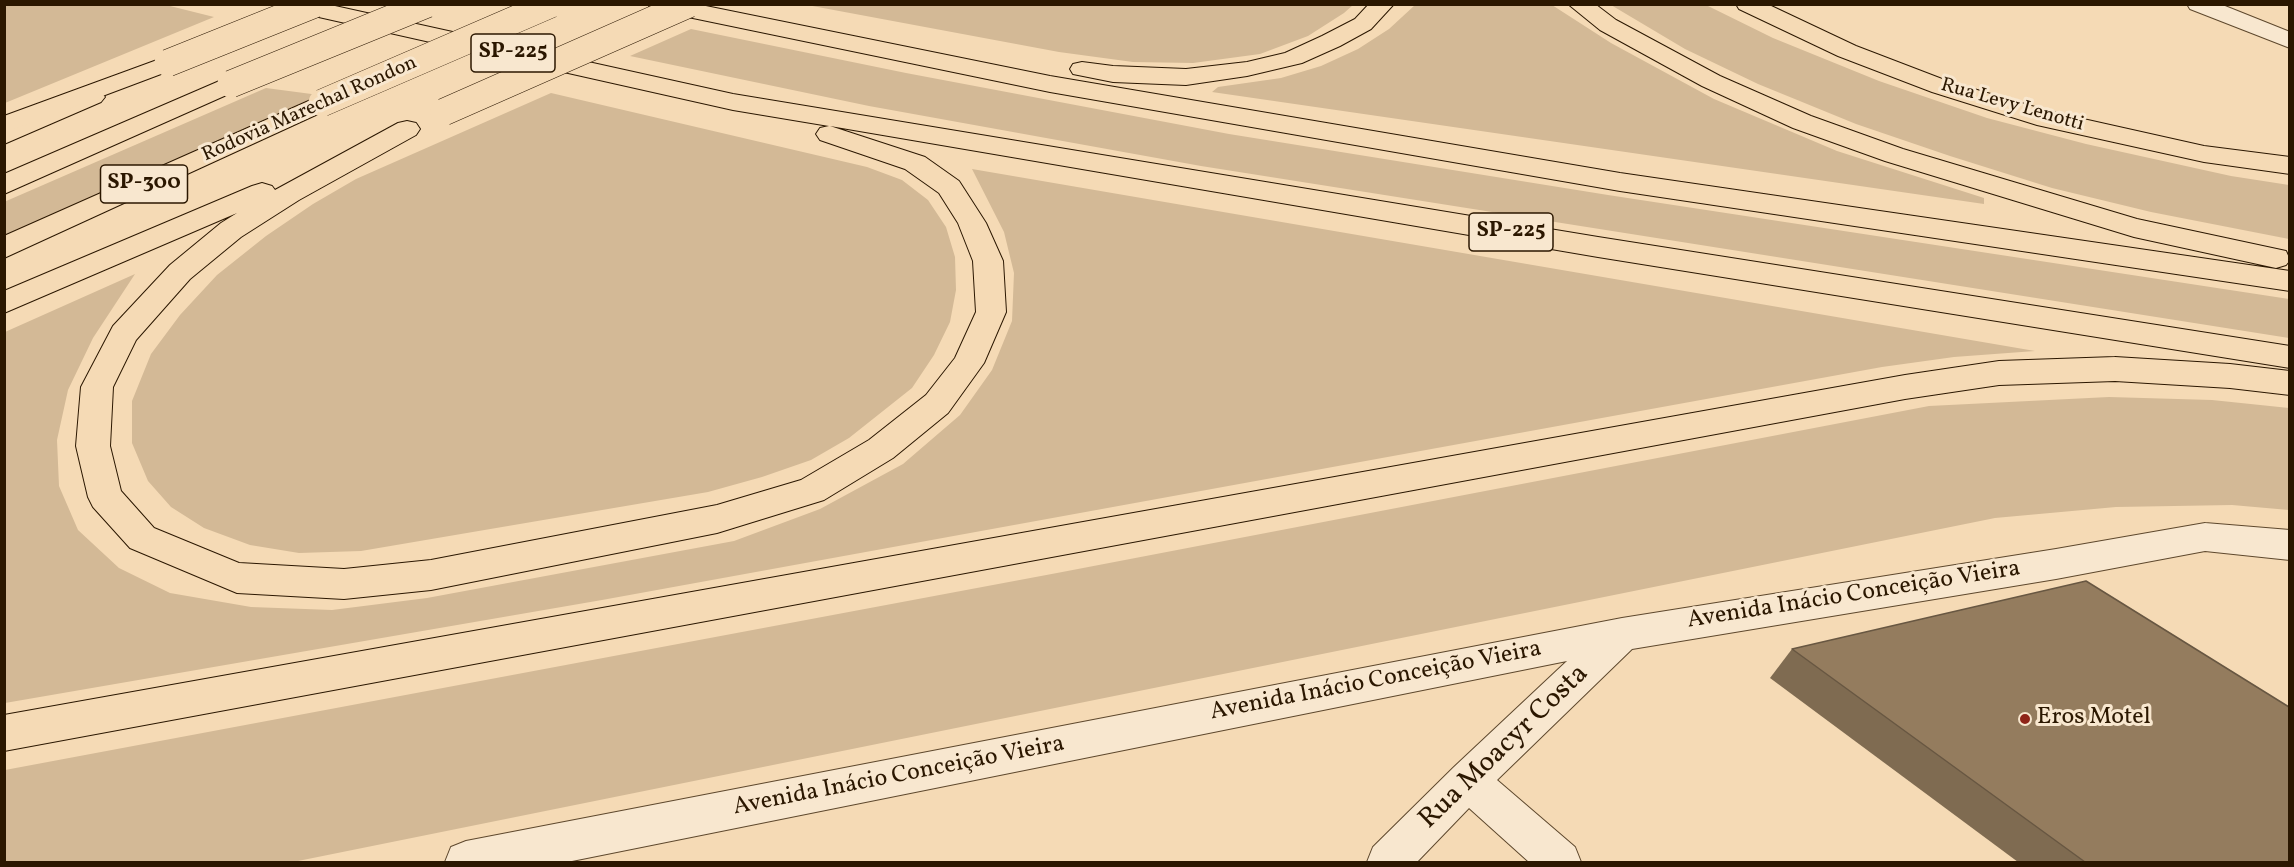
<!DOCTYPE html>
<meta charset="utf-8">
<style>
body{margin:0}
#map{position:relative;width:2294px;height:867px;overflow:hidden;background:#f5dab5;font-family:Vollkorn,serif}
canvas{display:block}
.frame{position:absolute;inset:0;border:6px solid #2b1700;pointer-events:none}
</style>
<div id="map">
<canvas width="2294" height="867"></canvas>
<div class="frame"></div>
</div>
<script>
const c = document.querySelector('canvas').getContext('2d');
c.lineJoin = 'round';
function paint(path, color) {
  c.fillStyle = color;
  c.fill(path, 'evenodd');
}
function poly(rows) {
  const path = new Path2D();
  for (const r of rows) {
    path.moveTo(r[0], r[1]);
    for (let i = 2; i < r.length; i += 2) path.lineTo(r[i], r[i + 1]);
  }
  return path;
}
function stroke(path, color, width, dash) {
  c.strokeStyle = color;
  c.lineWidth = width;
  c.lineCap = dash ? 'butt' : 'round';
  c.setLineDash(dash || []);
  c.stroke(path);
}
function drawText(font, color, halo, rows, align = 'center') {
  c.font = font + ' Vollkorn,serif';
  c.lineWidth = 6;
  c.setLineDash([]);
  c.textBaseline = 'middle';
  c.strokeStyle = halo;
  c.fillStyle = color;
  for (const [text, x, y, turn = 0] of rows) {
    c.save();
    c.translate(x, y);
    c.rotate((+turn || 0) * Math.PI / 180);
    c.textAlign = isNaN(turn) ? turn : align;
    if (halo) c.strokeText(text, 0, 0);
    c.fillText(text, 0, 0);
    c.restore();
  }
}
paint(poly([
 [5,4,166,5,214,17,5,103],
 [807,5,1353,5,1344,13,1308,36,1260,54,1193,63,1133,62,1059,52],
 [1415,5,1552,5,1611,43,1714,99,1837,151,1984,198,1984,204,1212,92,1218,87,1281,78,1321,66,1358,49,1389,29],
 [1611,5,1706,5,1773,38,1879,81,1987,118,2086,144,2231,176,2289,185,2289,239,2151,212,2052,188,1950,156,1856,124,1758,84,1685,49],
 [691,29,906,73,1229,134,1608,195,2289,299,2289,338,1201,166,869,106,630,56],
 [266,88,319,95,5,237,4,202],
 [551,93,867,167,902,180,928,200,946,227,955,257,956,290,950,322,934,355,912,388,849,438,811,460,762,477,708,492,361,551,299,553,250,545,204,528,171,507,148,481,132,443,132,401,151,354,180,315,217,275,266,236,313,204,356,179],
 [972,169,2035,351,1954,357,1882,367,602,600,5,703,5,332,135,274,93,338,68,390,57,440,59,486,78,530,119,568,170,593,251,607,332,610,427,598,734,541,820,509,903,464,960,415,992,370,1012,321,1014,273,1004,232],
 [2109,397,2212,400,2289,408,2289,510,2232,505,2116,507,1995,518,293,862,5,862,5,770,1057,573,1929,406]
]), '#d3b996');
const minor = poly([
 [2187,4,2220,4,2290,32,2290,48,2190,9,2187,4],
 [2205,523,2290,530,2290,560,2205,551,2056,579,1632,649,1497,780,1575,847,1581,862,1529,862,1469,808,1417,862,1367,862,1373,847,1454,767,1567,661,567,862,445,862,451,847,466,841,1622,618,2056,549,2205,523]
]);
const trunk = poly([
 [1736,4,1767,4,1856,46,1950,82,2052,112,2204,146,2290,157,2290,174,2204,162,2037,125,1932,92,1838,56,1739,9,1736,4],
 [92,89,101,92,105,97,101,102,4,144,4,126,92,89]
]);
const motorway = poly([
 [281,4,326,4,733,94,1598,237,2290,346,2290,368,1598,257,830,126,925,157,959,181,986,223,1003,261,1006,312,984,363,948,413,893,458,824,500,717,533,431,590,344,599,237,593,130,548,93,507,88,497,76,446,81,387,113,326,170,265,221,223,237,213,4,313,4,291,252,186,262,183,272,186,275,190,398,123,407,121,416,123,420,129,416,135,299,200,241,237,190,279,136,340,113,387,110,446,121,491,154,528,239,563,344,569,431,560,717,505,801,480,869,440,926,395,955,358,976,312,973,261,958,223,939,193,905,169,820,140,816,134,820,128,829,126,733,110,292,11,284,9,281,4],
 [648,4,696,4,1050,76,1620,173,2290,271,2290,291,1620,191,1050,92,659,11,651,9,648,4],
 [1369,4,1394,4,1371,29,1340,46,1302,63,1247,76,1186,85,1113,82,1073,74,1070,69,1073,64,1082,62,1113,66,1186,69,1247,62,1285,53,1322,36,1355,19,1369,4],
 [1568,4,1595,4,1616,20,1720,76,1811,116,1903,149,2137,219,2286,251,2290,260,2286,265,2276,268,2134,237,1885,161,1793,128,1702,86,1600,30,1568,4],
 [168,56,177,58,180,63,177,68,4,133,4,116,168,56],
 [231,76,240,79,244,84,240,89,4,194,4,174,231,76],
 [322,95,331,98,335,103,331,108,4,258,4,236,322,95],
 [2115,357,2230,364,2290,371,2290,395,2230,388,2115,381,1999,385,1905,399,4,751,4,715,1905,375,1999,361,2115,357]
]);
stroke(minor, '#5e482d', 2);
stroke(trunk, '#2b1700', 2);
stroke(motorway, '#2b1700', 2);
paint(minor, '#f8e7cf');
paint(trunk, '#f5dab5');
paint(motorway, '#f5dab5');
const trunkBridge = poly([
 [168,63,315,4]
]);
const motorwayBridge = poly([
 [231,84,427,4],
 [322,103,551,4],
 [444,112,689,4]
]);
stroke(trunkBridge, '#2b1700', 28, []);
stroke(motorwayBridge, '#2b1700', 28, []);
stroke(trunkBridge, '#f5dab5', 27);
stroke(motorwayBridge, '#f5dab5', 27);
paint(poly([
 [1792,649,2289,862,2018,862,1770,678]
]), '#7f6b51');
const building = poly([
 [2086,581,2289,707,2289,862,2085,862,1792,649,2086,581]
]);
paint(building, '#947c5e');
stroke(building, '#685742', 1.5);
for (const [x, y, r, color] of [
 [2025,719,6,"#8f2418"]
]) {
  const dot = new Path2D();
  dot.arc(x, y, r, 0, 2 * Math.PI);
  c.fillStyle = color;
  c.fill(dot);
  stroke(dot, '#f8e7cf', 2);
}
drawText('20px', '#2b1700', '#f8e7cf', [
 ["Rua Levy Lenotti",2012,106,16],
 ["Rodovia Marechal Rondon",310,110,-24]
]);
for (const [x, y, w] of [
 [513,53,84],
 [144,184,87],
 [1511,232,84]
]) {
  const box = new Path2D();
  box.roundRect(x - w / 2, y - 19, w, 38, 4.5);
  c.fillStyle = '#f8e7cf';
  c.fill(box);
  stroke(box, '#2b1700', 1.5);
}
drawText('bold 22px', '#2b1700', null, [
 ["SP-225",513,53],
 ["SP-300",144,184],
 ["SP-225",1511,232]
]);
drawText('24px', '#2b1700', '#f8e7cf', [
 ["Avenida Inácio Conceição Vieira",1854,596,-9],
 ["Avenida Inácio Conceição Vieira",1376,682,-11],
 ["Avenida Inácio Conceição Vieira",899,777,-11]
]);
drawText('24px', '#2b1700', '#f8e7cf', [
 ["Eros Motel",2037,719]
], 'left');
drawText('28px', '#2b1700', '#f8e7cf', [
 ["Rua Moacyr Costa",1505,748,-44]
]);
</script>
